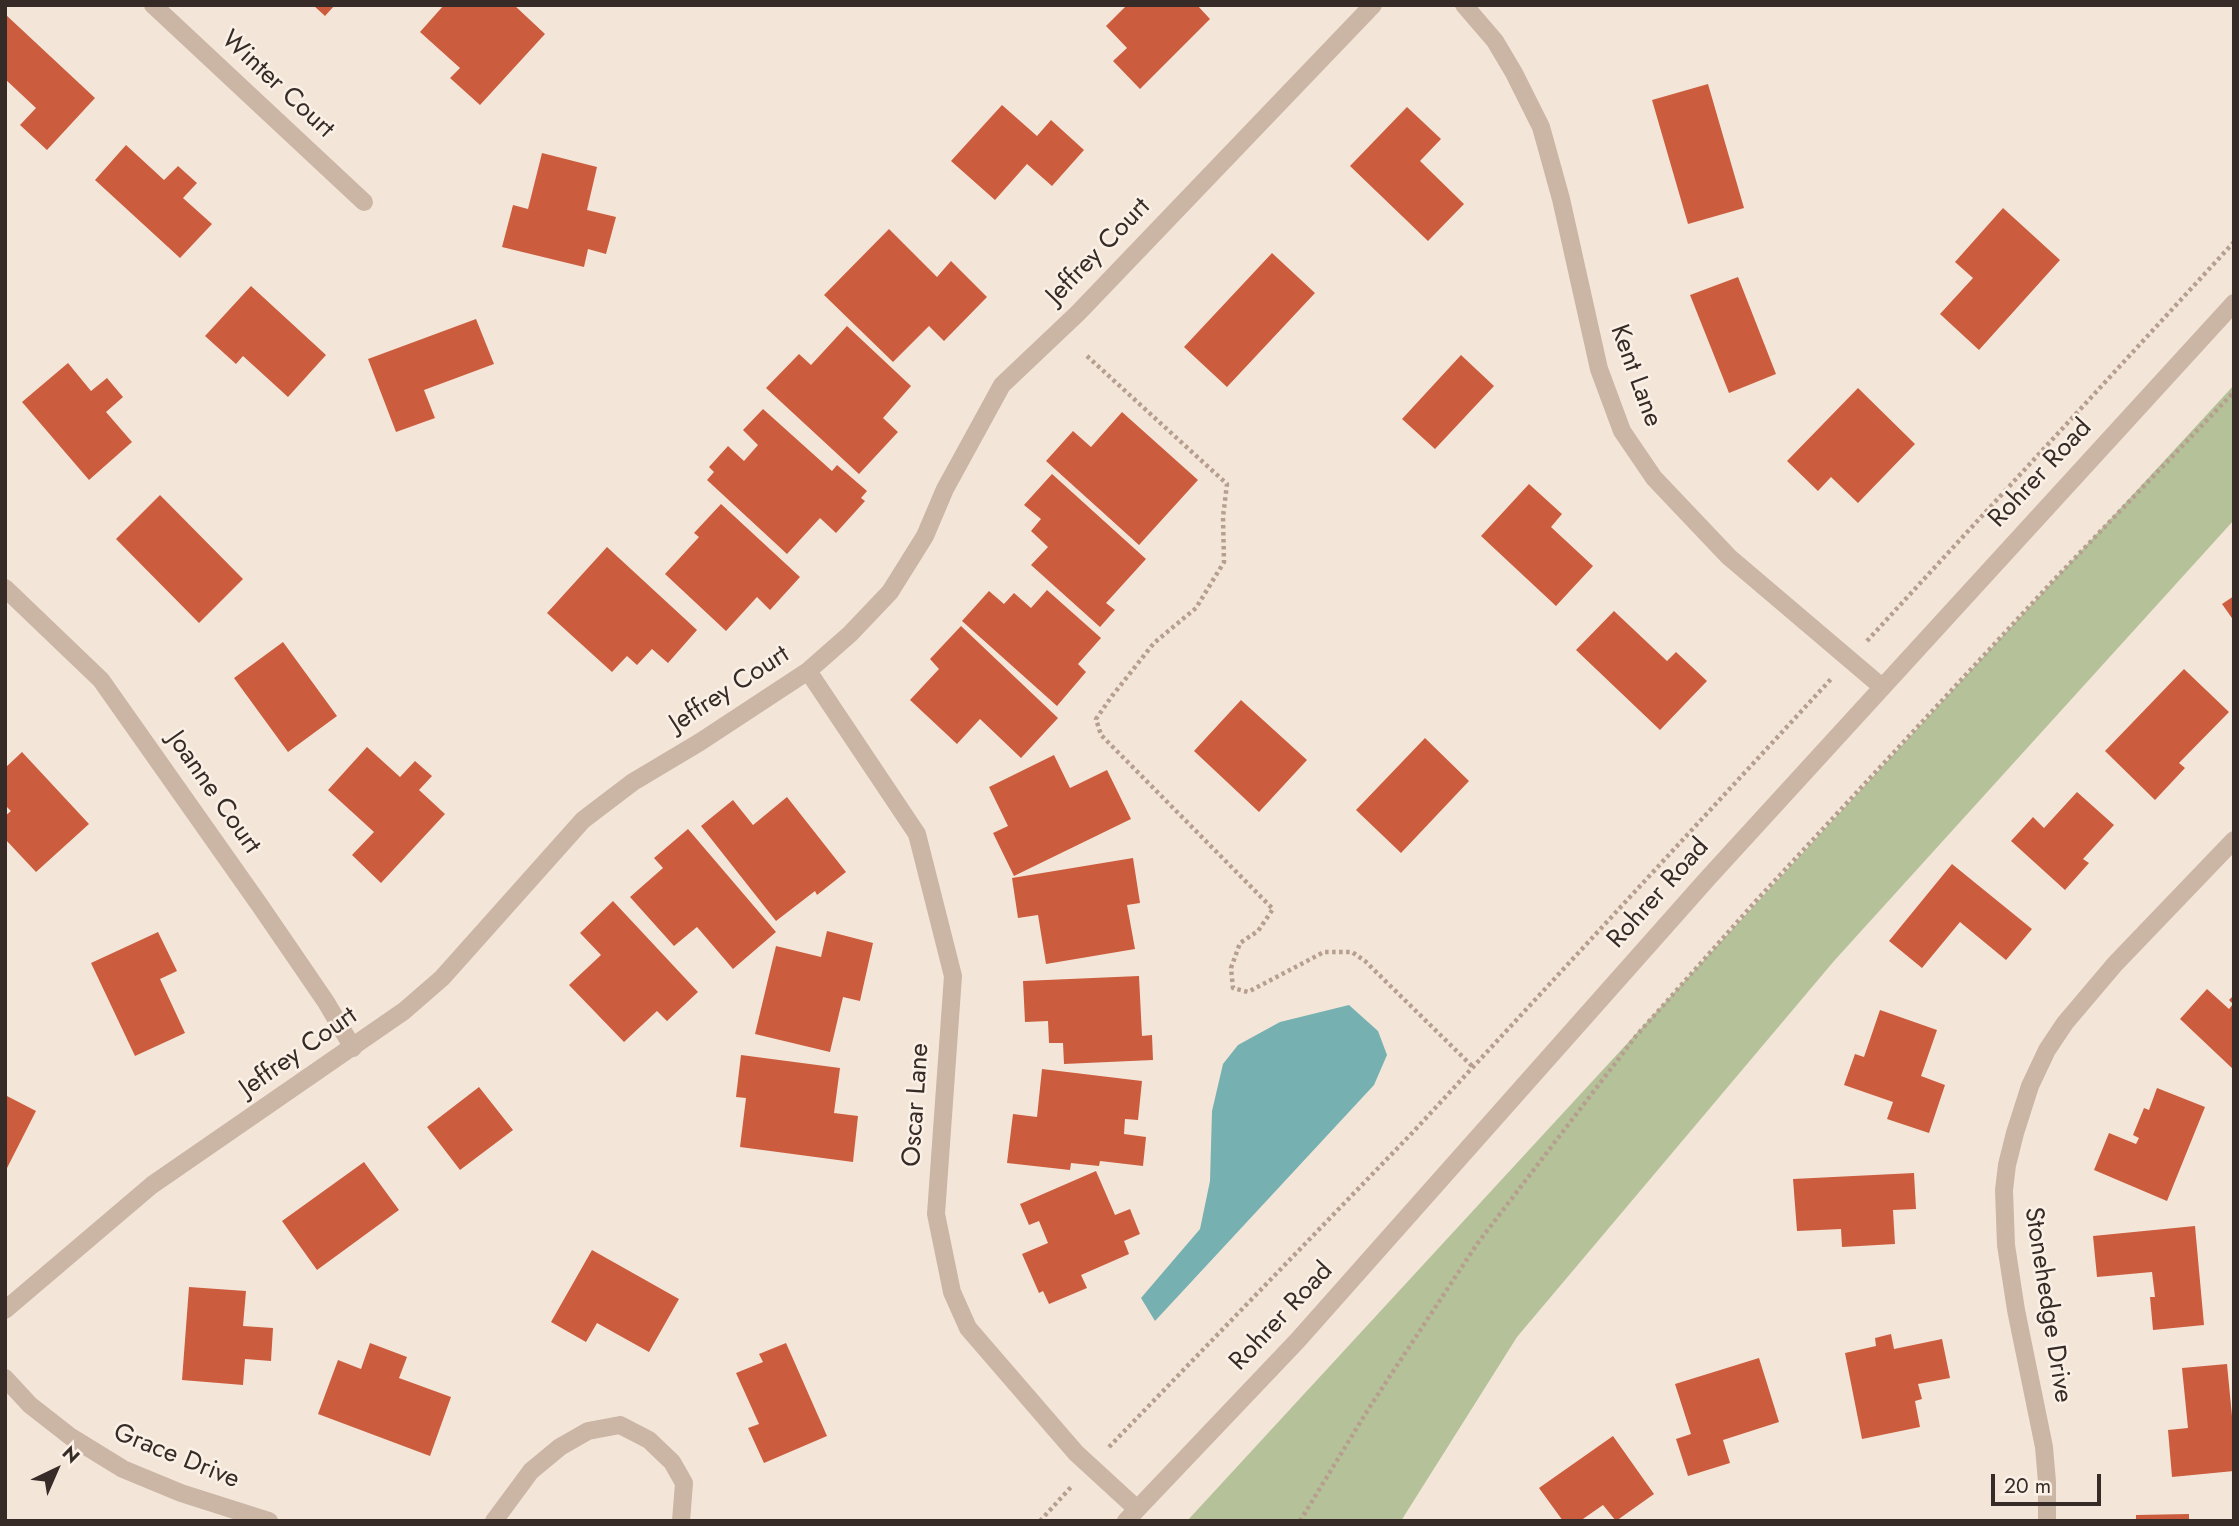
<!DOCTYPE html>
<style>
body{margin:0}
#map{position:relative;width:2239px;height:1526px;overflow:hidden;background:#f3e6d9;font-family:Jost,sans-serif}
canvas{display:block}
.frame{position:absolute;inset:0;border:7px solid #362b26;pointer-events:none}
.north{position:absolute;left:21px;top:1435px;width:70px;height:70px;-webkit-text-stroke:5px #faf0e6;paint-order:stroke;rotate:44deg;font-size:19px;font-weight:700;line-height:28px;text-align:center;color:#362b26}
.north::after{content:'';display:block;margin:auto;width:24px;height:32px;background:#362b26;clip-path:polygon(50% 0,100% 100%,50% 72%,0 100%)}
.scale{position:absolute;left:1991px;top:1474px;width:110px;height:32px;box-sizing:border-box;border:4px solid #362b26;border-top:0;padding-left:9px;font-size:21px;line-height:24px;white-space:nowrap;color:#362b26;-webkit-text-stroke:5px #faf0e6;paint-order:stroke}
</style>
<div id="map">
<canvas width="2239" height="1526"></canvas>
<div class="frame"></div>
<div class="north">N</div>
<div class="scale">20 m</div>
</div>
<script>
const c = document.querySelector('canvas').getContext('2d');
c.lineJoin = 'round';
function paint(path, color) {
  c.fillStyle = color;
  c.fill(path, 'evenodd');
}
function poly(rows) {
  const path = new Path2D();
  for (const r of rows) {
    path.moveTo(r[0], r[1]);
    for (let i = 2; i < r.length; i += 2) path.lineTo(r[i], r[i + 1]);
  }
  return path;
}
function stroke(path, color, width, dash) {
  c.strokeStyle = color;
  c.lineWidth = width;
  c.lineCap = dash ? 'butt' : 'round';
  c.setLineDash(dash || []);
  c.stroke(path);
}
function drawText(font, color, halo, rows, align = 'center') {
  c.font = font + ' Jost,sans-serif';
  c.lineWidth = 5;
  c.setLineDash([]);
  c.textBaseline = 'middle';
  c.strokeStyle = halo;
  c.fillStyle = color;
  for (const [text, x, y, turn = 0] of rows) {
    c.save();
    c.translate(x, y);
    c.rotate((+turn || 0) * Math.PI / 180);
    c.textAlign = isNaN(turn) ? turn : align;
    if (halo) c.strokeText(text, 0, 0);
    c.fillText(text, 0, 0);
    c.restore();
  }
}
paint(poly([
 [2234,385,2234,520,1834,961,1517,1337,1401,1521,1187,1521]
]), '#b5c299');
paint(poly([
 [1349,1005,1378,1031,1387,1055,1374,1085,1155,1321,1141,1298,1200,1229,1210,1181,1212,1111,1223,1064,1238,1045,1280,1022]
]), '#77b0b1');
paint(poly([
 [313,5,335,5,325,16],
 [444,5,514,5,545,34,480,105,450,78,460,68,420,32],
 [1127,5,1197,5,1210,19,1140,89,1113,61,1127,48,1106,26],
 [5,14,95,98,47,150,20,125,36,108,5,79],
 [1708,84,1744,208,1688,224,1652,100],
 [1002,105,1037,136,1051,120,1084,150,1052,186,1027,164,995,200,951,161],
 [1407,107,1441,139,1420,161,1464,204,1428,241,1350,166],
 [126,145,164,180,178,166,197,183,183,198,212,224,180,258,95,180],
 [542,153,597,167,587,210,616,217,606,254,588,249,584,267,502,247,513,205,528,209],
 [2003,208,2060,260,1979,350,1940,314,1973,278,1955,262],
 [889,229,937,277,951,261,987,297,944,341,929,326,893,362,824,295],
 [1272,253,1315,293,1227,387,1184,347],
 [1738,277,1776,374,1729,393,1690,295],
 [251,286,326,355,288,397,243,356,236,364,205,336],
 [476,319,494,364,424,390,435,418,396,432,368,359],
 [847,326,911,386,883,418,898,432,859,474,766,388,799,354,811,365],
 [1461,355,1494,386,1435,449,1402,419],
 [68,363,91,391,107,378,123,397,106,412,132,442,89,480,22,402],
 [1858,388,1915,444,1858,503,1831,477,1818,491,1787,461],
 [763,409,832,471,837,465,867,491,861,498,865,501,836,533,820,518,787,554,707,480,714,472,709,467,728,446,744,461,758,445,743,430],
 [1122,412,1198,480,1139,545,1046,461,1073,431,1091,447],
 [1052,474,1146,559,1106,603,1115,610,1100,627,1031,565,1048,547,1031,531,1041,519,1024,505],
 [1529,484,1562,514,1551,527,1593,566,1556,606,1481,536],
 [160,495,243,579,199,623,116,539],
 [721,504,800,577,770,610,757,597,726,631,665,574,699,537,694,533],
 [607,547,697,630,668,663,652,649,637,665,627,656,612,672,547,613],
 [1047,590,1101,638,1078,664,1086,672,1057,706,962,621,989,591,1004,604,1014,593,1031,608],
 [2234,596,2234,621,2222,604],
 [1614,611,1667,661,1676,652,1707,681,1660,730,1576,650],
 [961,626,1058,718,1021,758,980,719,957,744,910,700,939,669,930,659],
 [283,642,337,716,288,752,234,678],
 [2184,669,2229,712,2179,763,2185,768,2155,800,2105,751],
 [1241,700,1307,760,1259,812,1194,751],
 [1425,738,1469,781,1401,853,1356,810],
 [367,747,400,777,415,761,432,776,419,790,445,814,381,883,352,855,374,832,328,790],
 [22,752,89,824,36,872,5,839,5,816,11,811,5,805,5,768],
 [1054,755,1070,788,1107,770,1131,819,1014,876,993,833,1008,826,989,787],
 [2077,792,2114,825,2083,859,2089,863,2065,890,2011,841,2033,817,2044,828],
 [787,797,846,872,817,895,815,891,776,921,701,826,733,800,753,825],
 [688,829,776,932,733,969,697,927,674,946,630,897,663,868,654,858],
 [1133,858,1140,903,1127,905,1135,949,1046,964,1038,915,1018,918,1012,878],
 [1952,864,2032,929,2006,960,1960,922,1922,968,1889,941],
 [613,901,698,992,667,1021,657,1011,624,1042,569,985,601,955,580,933],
 [827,931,873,943,860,1001,843,997,830,1052,755,1034,776,946,821,957],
 [158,932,177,971,160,979,185,1033,135,1056,91,963],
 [1139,976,1142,1036,1152,1035,1153,1060,1064,1064,1063,1043,1049,1043,1048,1021,1025,1022,1023,981],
 [2207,989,2229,1009,2233,1004,2229,1000,2234,995,2234,1070,2180,1019],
 [1880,1010,1937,1030,1921,1076,1945,1085,1929,1133,1887,1119,1893,1102,1844,1085,1855,1054,1864,1057],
 [741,1055,840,1068,834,1113,858,1116,853,1162,740,1147,746,1098,736,1097],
 [1042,1069,1142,1081,1138,1120,1125,1119,1124,1134,1146,1137,1143,1166,1100,1161,1099,1166,1071,1163,1070,1170,1007,1163,1013,1114,1037,1117],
 [479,1087,513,1130,460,1170,427,1127],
 [2157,1088,2205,1107,2167,1201,2094,1170,2109,1133,2136,1144,2139,1138,2133,1135,2144,1108,2149,1110],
 [5,1095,36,1111,5,1172],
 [364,1162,399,1210,317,1270,282,1221],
 [1096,1171,1115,1215,1130,1209,1140,1234,1124,1241,1129,1254,1081,1275,1087,1288,1049,1304,1043,1291,1039,1293,1022,1254,1048,1243,1039,1221,1029,1225,1020,1204],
 [1914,1173,1916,1209,1893,1210,1895,1244,1842,1247,1841,1229,1797,1231,1793,1179],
 [2195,1226,2204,1325,2153,1330,2150,1297,2155,1297,2152,1272,2097,1277,2093,1236],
 [592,1250,679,1299,649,1352,597,1323,586,1342,551,1322],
 [189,1287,246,1291,243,1326,273,1328,271,1361,245,1359,243,1385,182,1380],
 [1891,1334,1894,1349,1942,1339,1950,1378,1918,1384,1922,1399,1915,1401,1920,1427,1862,1439,1845,1353,1876,1346,1875,1338],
 [370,1343,407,1357,399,1378,451,1397,430,1456,318,1414,338,1360,361,1369],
 [786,1343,827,1436,764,1463,748,1428,759,1424,736,1373,763,1362,759,1354],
 [1759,1358,1779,1422,1723,1440,1730,1463,1688,1476,1676,1439,1691,1434,1675,1384],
 [2227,1364,2234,1437,2234,1471,2172,1477,2168,1430,2188,1428,2182,1368],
 [1613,1436,1654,1494,1616,1521,1603,1505,1580,1521,1563,1521,1539,1488],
 [2189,1514,2189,1521,2136,1521,2136,1515]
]), '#cb5d3e');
stroke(poly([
 [1087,356,1227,484,1223,517,1224,562,1196,608,1154,643,1112,696,1096,719,1101,735,1273,909,1258,931,1240,943,1231,968,1233,988,1248,992,1324,952,1352,952,1365,961,1473,1067],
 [1867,641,2234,242],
 [1109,1447,1414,1131,1832,678],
 [1040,1521,1072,1486],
 [1300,1521,1369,1408,1477,1244,1636,1036,1755,902,2051,583,2234,392]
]), '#b79f8f', 4.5, [3.5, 3.5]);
stroke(poly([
 [494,1521,531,1471,560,1447,588,1431,620,1425,649,1440,672,1462,684,1483,681,1521]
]), '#cbb5a5', 18);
stroke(poly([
 [153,5,364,202],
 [1464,5,1495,41,1514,73,1541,127,1561,199,1599,369,1622,431,1654,478,1729,557,1882,687],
 [5,588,101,680,261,907,326,1002,353,1048],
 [808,671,917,834,953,976,936,1214,952,1292,968,1328,1076,1453,1137,1509],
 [5,1310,152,1185,404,1011,442,978,583,820,633,782,700,742,808,671,850,634,890,592,925,536,945,489,1002,385,1078,313,1373,5],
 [5,1378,30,1405,71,1437,123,1469,181,1493,269,1521],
 [1126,1521,1298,1340,1708,878,2234,303],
 [2047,1521,2047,1482,2044,1447,2016,1310,2006,1245,2004,1190,2007,1165,2015,1133,2030,1086,2047,1050,2065,1023,2115,964,2234,840]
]), '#cbb5a5', 18);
drawText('26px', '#362b26', '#faf0e6', [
 ["Winter Court",277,85,43],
 ["Jeffrey Court",1099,252,-46],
 ["Kent Lane",1635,376,70],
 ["Rohrer Road",2041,474,-47],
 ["Jeffrey Court",730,690,-33],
 ["Joanne Court",213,793,55],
 ["Rohrer Road",1659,894,-48],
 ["Jeffrey Court",299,1053,-35],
 ["Oscar Lane",917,1105,-86],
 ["Stonehedge Drive",2047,1305,81],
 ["Rohrer Road",1282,1317,-47],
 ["Grace Drive",176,1457,22]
]);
</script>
